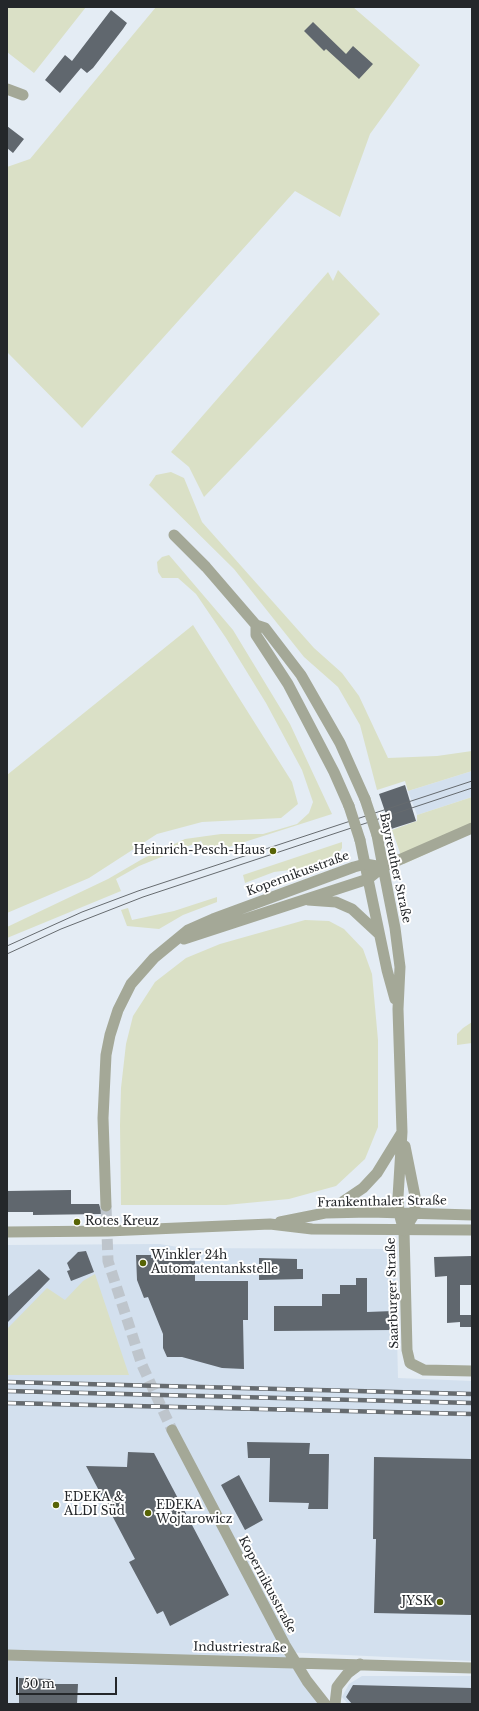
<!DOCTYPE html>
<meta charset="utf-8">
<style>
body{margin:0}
#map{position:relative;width:479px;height:1711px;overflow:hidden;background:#e4ecf4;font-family:"Libre Baskerville",serif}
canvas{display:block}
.frame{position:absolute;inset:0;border:8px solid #24272a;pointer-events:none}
.scale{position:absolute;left:16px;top:1677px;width:101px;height:18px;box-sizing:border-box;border:2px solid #24272a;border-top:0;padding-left:5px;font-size:12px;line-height:14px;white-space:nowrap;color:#24272a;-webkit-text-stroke:3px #fff;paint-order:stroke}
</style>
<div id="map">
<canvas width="479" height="1711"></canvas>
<div class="frame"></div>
<div class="scale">50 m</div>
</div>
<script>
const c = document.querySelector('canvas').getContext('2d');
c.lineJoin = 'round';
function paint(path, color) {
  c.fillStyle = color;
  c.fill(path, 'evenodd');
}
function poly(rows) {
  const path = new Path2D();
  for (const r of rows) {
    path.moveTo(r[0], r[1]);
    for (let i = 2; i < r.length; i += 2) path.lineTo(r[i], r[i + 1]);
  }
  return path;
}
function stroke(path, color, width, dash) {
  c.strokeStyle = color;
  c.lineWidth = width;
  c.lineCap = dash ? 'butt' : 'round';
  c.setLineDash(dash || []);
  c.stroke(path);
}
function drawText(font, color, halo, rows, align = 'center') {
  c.font = font + ' "Libre Baskerville",serif';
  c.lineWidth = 4;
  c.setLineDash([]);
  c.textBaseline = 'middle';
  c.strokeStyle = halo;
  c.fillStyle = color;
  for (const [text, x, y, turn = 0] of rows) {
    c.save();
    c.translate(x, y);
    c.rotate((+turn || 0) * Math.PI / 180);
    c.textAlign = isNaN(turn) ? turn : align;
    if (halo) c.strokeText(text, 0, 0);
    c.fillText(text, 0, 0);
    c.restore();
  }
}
paint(poly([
 [472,771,472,797,417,815,408,791],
 [160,1244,184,1248,395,1249,398,1378,472,1381,472,1661,283,1652,324,1704,7,1704,7,1245],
 [362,1676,472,1676,472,1704,348,1704,342,1697,349,1684]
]), '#d3e0ee');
paint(poly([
 [7,7,86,7,34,73,7,52],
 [156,7,353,7,420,65,370,134,340,217,295,191,82,428,7,352,7,167,30,159],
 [338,270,380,314,204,497,189,467,171,452,328,272,333,281],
 [171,472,184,478,202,522,314,648,342,673,359,696,388,758,437,756,472,751,472,771,408,791,405,781,377,790,360,725,338,687,304,657,234,569,149,485,156,475],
 [169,555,233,630,290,724,332,814,207,854,201,841,139,866,116,879,121,891,7,938,7,927,108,879,144,858,185,839,221,834,263,834,297,824,309,813,313,802,302,770,266,703,226,638,196,594,178,578,162,578,158,572,157,562,162,557],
 [193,625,292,782,298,804,281,818,202,822,157,834,89,878,7,913,7,775],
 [472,797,472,833,404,864,392,830,417,821,417,815],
 [342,842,342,848,338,855,326,860,305,868,274,872,245,883,243,875],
 [217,897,217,902,183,915,159,929,127,926,121,910,128,908,132,920,174,911],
 [305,920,329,921,344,929,363,949,372,974,378,1040,378,1127,365,1159,336,1186,289,1199,226,1205,121,1205,120,1125,121,1088,126,1044,133,1016,155,982,186,958,220,944],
 [472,1022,472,1043,457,1045,457,1034,463,1028],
 [95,1274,129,1375,7,1375,7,1329,47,1288,65,1300,83,1281]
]), '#dae0c6');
paint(poly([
 [111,10,127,23,123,29,93,68,87,73,81,68,60,93,45,80,65,55,72,61],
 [313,22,346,54,353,46,373,64,359,79,326,49,324,51,304,31],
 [7,126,24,139,13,153,7,148],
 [405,785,416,821,391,829,379,794],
 [71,1190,71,1204,99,1204,102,1214,33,1215,33,1212,7,1212,7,1191],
 [86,1251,94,1272,71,1281,67,1271,70,1270,67,1263,78,1252],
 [136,1255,151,1255,151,1258,195,1258,195,1281,248,1281,248,1320,243,1320,244,1369,222,1368,182,1357,167,1357,163,1348,163,1334,148,1297,144,1298,137,1280],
 [472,1256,472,1285,460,1285,460,1315,472,1315,472,1327,460,1327,460,1320,460,1322,447,1323,447,1276,435,1277,434,1257],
 [259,1258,297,1259,297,1269,303,1269,303,1279,259,1280],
 [39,1269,50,1279,7,1323,7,1297],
 [356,1278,367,1278,367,1312,393,1311,394,1330,274,1331,274,1306,322,1306,322,1294,340,1294,340,1285,356,1285],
 [247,1442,310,1443,309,1454,329,1454,328,1509,308,1509,309,1503,269,1502,270,1458,248,1458],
 [128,1452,154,1453,229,1595,170,1626,163,1611,157,1614,129,1562,135,1559,86,1466,127,1467],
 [374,1457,472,1459,472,1615,374,1613,376,1539,373,1539],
 [239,1475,263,1520,245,1530,221,1485],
 [19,1678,51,1679,51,1684,78,1684,77,1704,19,1704],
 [353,1685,472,1688,472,1704,352,1704,346,1697]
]), '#60676e');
stroke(poly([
 [106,1206,108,1261,142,1365,172,1430]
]), '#bec5cc', 11, [11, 5.5]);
stroke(poly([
 [7,89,23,95],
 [174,535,206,567,256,625,265,628,301,675,340,743,365,799],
 [256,625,256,635,288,684,334,772,349,806],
 [377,835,383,867,472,828],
 [360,840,368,879],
 [404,1231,407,1350,410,1363,424,1370,472,1371]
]), '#a4a897', 11);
stroke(poly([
 [383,867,395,928,400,967,398,1009,402,1132,398,1197,399,1213,404,1231],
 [368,879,387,970,395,999],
 [308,900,336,902,352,909,379,934],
 [184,939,368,879,383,867],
 [106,1206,103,1118,106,1055,110,1035,118,1010,131,984,154,958,188,930,213,919,354,867,365,864,383,867],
 [326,1213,363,1188,377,1173,401,1134],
 [280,1222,325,1213,370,1212,472,1215],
 [404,1231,415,1213,415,1196,405,1146],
 [7,1232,108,1231,270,1224,312,1229,472,1230],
 [172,1430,285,1645,307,1681,325,1704],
 [7,1655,472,1668],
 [335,1704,337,1687,340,1683,348,1673,360,1664]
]), '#a4a897', 11);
stroke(poly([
 [7,946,82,912,138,891,472,781],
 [7,954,61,929,143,897,472,788]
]), '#666b6f', 1);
const rail = poly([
 [7,1382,472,1394],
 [7,1391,472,1403],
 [7,1403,472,1414]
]);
stroke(rail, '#666b6f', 4.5);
stroke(rail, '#fff', 3, [9]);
stroke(poly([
 [365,799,377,835],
 [349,806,360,840]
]), '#a4a897', 11);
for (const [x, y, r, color] of [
 [273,851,4,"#576305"],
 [77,1222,4,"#576305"],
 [143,1263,4,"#576305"],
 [56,1505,4,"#576305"],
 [148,1513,4,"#576305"],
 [440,1602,4,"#576305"]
]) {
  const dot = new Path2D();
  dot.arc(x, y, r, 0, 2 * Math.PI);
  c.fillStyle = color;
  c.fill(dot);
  stroke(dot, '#fff', 1.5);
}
drawText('12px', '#24272a', '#fff', [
 ["Heinrich-Pesch-Haus",265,851,"right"],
 ["Rotes Kreuz",85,1222],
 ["Winkler 24h",151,1256],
 ["Automatentankstelle",151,1270],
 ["EDEKA &",64,1498],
 ["ALDI Süd",64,1512],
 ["EDEKA",156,1506],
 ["Wojtarowicz",156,1520],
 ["JYSK",432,1602,"right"]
], 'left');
drawText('12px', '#24272a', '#fff', [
 ["Bayreuther Straße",395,868,78],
 ["Kopernikusstraße",298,874,-20],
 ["Frankenthaler Straße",382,1202,-1],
 ["Saarburger Straße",393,1293,-92],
 ["Kopernikusstraße",267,1585,62],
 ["Industriestraße",240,1648,1]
]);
</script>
